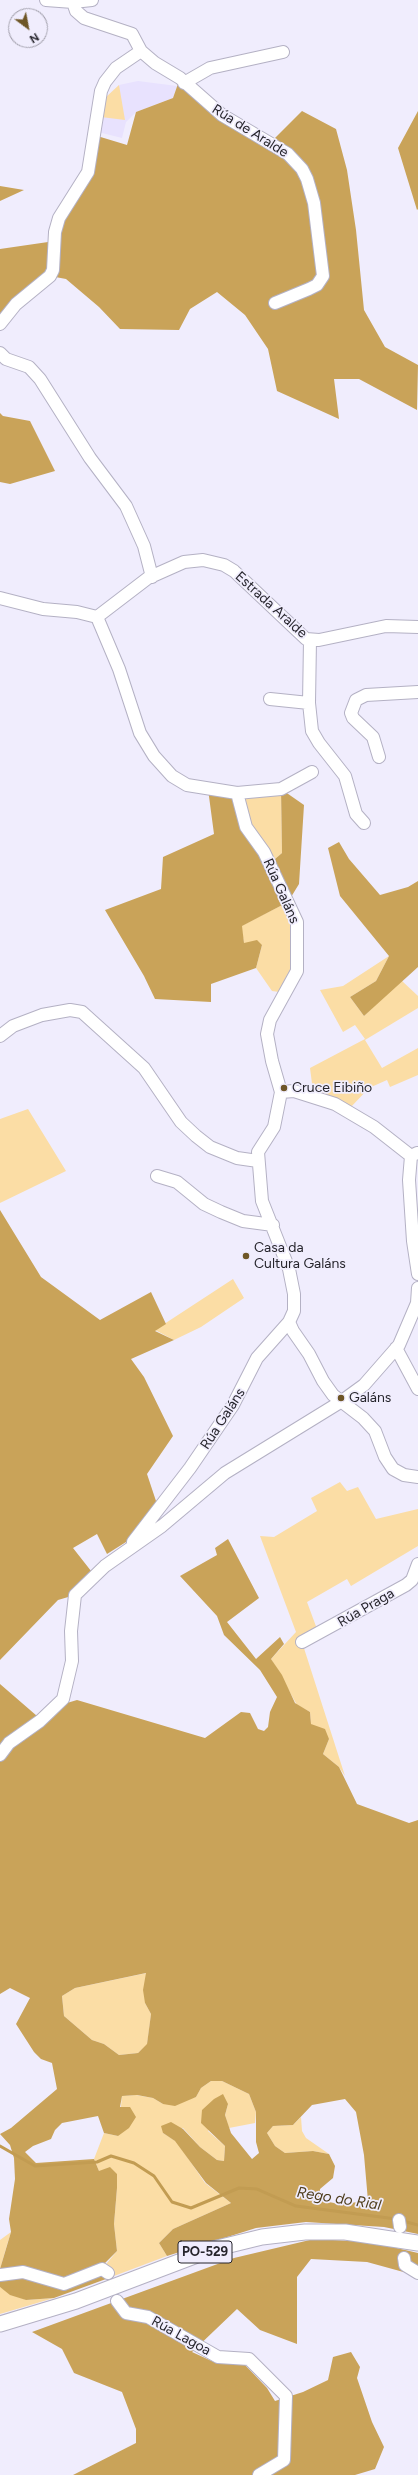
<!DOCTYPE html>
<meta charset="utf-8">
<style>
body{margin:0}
#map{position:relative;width:418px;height:2475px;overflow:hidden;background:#f0edfd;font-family:Figtree,sans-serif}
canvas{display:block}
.north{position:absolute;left:8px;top:8px;width:40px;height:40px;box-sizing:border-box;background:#f0edfd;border:1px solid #9f9da9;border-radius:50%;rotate:148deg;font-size:11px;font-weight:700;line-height:16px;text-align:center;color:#26252c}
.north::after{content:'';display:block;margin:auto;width:14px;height:18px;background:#6e5626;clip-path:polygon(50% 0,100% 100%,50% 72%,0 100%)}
</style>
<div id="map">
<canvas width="418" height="2475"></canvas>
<div class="north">N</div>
</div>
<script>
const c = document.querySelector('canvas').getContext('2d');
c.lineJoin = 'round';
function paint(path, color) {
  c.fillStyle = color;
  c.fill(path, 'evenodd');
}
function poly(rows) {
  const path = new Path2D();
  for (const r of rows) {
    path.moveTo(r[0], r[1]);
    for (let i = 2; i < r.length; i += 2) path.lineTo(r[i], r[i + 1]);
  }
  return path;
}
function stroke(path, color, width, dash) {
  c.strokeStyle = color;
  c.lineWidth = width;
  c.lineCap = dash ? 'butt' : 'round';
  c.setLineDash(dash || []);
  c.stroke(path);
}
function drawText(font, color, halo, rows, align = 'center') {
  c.font = font + ' Figtree,sans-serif';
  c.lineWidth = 3.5;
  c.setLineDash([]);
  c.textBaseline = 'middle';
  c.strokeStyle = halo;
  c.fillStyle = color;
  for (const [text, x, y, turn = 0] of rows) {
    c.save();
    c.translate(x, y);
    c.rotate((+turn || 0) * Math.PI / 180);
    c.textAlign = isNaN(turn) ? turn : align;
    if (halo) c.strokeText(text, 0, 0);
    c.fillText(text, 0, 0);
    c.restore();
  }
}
paint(poly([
 [138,81,177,86,173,98,136,112,126,122,122,138,98,132,105,98,119,85]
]), '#e8e2fe');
paint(poly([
 [119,85,125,120,101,117,105,98],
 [281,789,282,853,275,859,260,836,246,827,237,793],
 [288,902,297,922,297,968,287,993,272,991,256,968,262,945,244,943,241,926],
 [389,956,376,981,350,997,364,1016,401,980,418,996,418,1008,365,1040,382,1068,418,1048,418,1075,390,1087,387,1080,369,1088,350,1108,314,1099,310,1068,365,1039,355,1025,343,1032,320,990,343,986],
 [28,1109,66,1171,0,1203,0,1119],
 [233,1279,244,1298,201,1327,174,1340,155,1330],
 [340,1482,347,1491,358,1487,376,1519,418,1509,418,1546,351,1586,347,1579,307,1602,317,1629,302,1642,345,1776,339,1767,323,1754,329,1739,311,1724,310,1712,297,1705,271,1659,296,1632,260,1536,274,1537,317,1511,311,1498],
 [147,1973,145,2003,151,2014,147,2045,138,2053,119,2055,104,2044,92,2040,64,2016,62,1996,75,1988],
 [211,2081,222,2081,249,2094,256,2112,255,2123,229,2128,225,2115,228,2104,208,2131,225,2146,224,2161,217,2160,200,2147,183,2128,163,2133,177,2142,205,2183,231,2203,173,2229,159,2243,167,2256,106,2279,102,2269,117,2251,114,2224,117,2188,99,2171,94,2159,104,2133,118,2136,122,2096,136,2095,153,2098,163,2104,196,2097,201,2088],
 [301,2117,302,2131,306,2138,329,2154,313,2151,285,2153,275,2146,267,2133,273,2126,293,2125],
 [11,2232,7,2245,0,2269,0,2240],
 [0,2287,26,2300,54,2298,0,2314]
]), '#fbdda5');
paint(poly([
 [180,78,270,143,302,111,336,129,347,170,356,230,364,310,385,347,418,365,417,410,359,379,334,379,339,419,277,391,268,349,245,315,217,292,190,309,179,330,120,329,99,307,66,279,50,276,0,324,0,249,55,241,89,160,94,135,127,145,136,112,173,98],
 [418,111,418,209,417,210,398,148],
 [0,186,24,190,0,201],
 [0,413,3,416,30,421,55,471,10,484,0,482],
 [208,789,237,793,246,827,260,836,275,859,282,853,281,789,304,805,299,884,288,902,242,926,244,943,257,940,262,945,256,968,211,984,211,1002,155,999,144,976,105,910,161,889,163,857,214,834],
 [339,842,349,859,380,895,408,887,418,881,418,967,364,1016,350,997,376,981,389,956,340,896,328,848],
 [0,1210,41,1277,100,1320,151,1292,166,1324,155,1331,174,1340,131,1359,144,1377,173,1436,147,1474,157,1504,126,1542,107,1554,97,1534,73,1548,95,1576,75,1595,58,1600,0,1660],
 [228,1539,259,1598,227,1622,256,1659,280,1637,284,1644,271,1659,282,1675,295,1703,310,1712,311,1724,325,1729,329,1739,323,1754,339,1767,357,1804,409,1823,418,1820,418,2234,384,2227,306,2222,256,2228,167,2256,159,2243,173,2229,231,2203,206,2183,175,2141,163,2133,161,2126,171,2122,183,2129,200,2147,217,2160,224,2161,225,2146,201,2123,202,2110,214,2099,223,2094,228,2104,225,2115,231,2133,252,2159,259,2153,256,2142,256,2112,249,2094,222,2081,211,2081,201,2088,196,2097,175,2106,163,2104,153,2098,137,2095,122,2096,120,2107,130,2107,136,2117,129,2128,118,2136,104,2133,98,2116,62,2123,55,2130,51,2139,33,2146,25,2152,36,2163,94,2159,99,2171,110,2167,117,2174,117,2188,114,2224,117,2251,105,2263,106,2279,54,2298,26,2300,10,2295,0,2287,0,2269,11,2232,9,2219,15,2179,14,2158,10,2145,0,2134,11,2128,57,2089,52,2063,41,2059,34,2052,16,2024,30,1998,10,1988,0,1994,0,1684,37,1716,63,1699,67,1703,77,1700,205,1738,241,1712,250,1713,258,1729,264,1731,268,1727,270,1712,277,1697,260,1670,224,1635,217,1616,180,1576,217,1555,215,1548],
 [146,1973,143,1990,145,2003,151,2014,147,2044,138,2053,119,2055,104,2044,92,2040,64,2016,62,1996,75,1988],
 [345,2099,356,2112,364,2155,368,2201,339,2204,319,2200,320,2189,333,2178,335,2166,329,2154,313,2151,285,2153,275,2146,267,2133,273,2126,293,2125,312,2105],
 [314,2239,371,2242,418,2253,418,2276,367,2262,311,2259,297,2277,297,2344,260,2330,237,2309,192,2352,216,2363,245,2365,267,2388,275,2401,303,2392,328,2380,333,2357,351,2352,360,2367,357,2378,372,2422,384,2447,375,2469,355,2475,73,2475,136,2443,136,2429,122,2392,74,2373,62,2349,32,2332,234,2258]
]), '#c9a359');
stroke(poly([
 [0,2146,35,2166,97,2162,111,2156,134,2163,154,2176,172,2202,191,2208,239,2188,257,2189,296,2206,396,2219],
 [403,2221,418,2225]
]), '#c29c52', 3);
const minor = poly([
 [46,0,73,2,92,0],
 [73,2,76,11,84,18,132,34,141,51,155,63,180,78,222,115,288,154,302,169,307,179,314,203,323,276,317,285,309,289,275,303],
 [184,83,210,68,283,52],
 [0,324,16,304,50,276,53,270,55,232,59,218,88,172,101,91,105,82,116,68,141,51],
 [0,353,6,359,29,367,40,379,90,458,126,506,144,546,152,577],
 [0,598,43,609,77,612,97,617,148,578,184,562,203,560,224,565,234,571,306,639,319,640,386,626,418,627],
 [97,617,119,669,140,733,154,756,172,776,187,785,237,793,246,827,264,852,297,922,297,971,270,1020,267,1034,272,1061,281,1092,274,1127,258,1152,262,1201,289,1269,294,1294,294,1311,289,1322,293,1331,309,1354,323,1381,333,1395,363,1418,375,1431,385,1457,393,1469,404,1475,418,1477],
 [310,640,309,703,312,731,319,743,345,776,356,814,364,823],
 [270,699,309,703],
 [379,757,373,737,353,718,351,713,356,700,366,695,418,692],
 [237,793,281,789,312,772],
 [0,1036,13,1026,42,1015,70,1010,82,1012,144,1068,181,1122,196,1136,210,1147,237,1158,258,1161],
 [281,1092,294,1091,335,1104,374,1127,411,1156],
 [417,1153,411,1156,409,1180,413,1241,418,1274],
 [157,1176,177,1182,204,1204,221,1212,243,1221,273,1225],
 [396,1348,418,1389],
 [133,1542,190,1468,233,1405,257,1358,289,1322],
 [302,1642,406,1585,412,1580,418,1564],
 [0,1755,9,1743,40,1721,63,1699,72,1661,71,1631,75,1595,105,1566,162,1526,225,1473,342,1401,364,1385,399,1345,417,1303,418,1288],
 [399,2220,400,2227],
 [404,2258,405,2265,418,2273],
 [0,2275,23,2272,64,2284,102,2269,108,2273],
 [117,2301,126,2313,148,2317,218,2357,249,2359,286,2396,284,2460,259,2475]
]);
const major = poly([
 [0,2324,76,2301,213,2249,262,2237,305,2232,345,2232,418,2243]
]);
stroke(minor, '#b4b1c4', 14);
stroke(major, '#b4b1c4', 17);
stroke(minor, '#fff', 12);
stroke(major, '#fff', 15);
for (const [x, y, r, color] of [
 [284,1088,4,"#6e5626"],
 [246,1256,4,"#6e5626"],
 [341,1398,4,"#6e5626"]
]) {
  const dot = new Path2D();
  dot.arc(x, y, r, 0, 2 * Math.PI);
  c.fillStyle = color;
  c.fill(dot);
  stroke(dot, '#f0edfd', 1.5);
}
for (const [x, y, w] of [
 [205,2252,54]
]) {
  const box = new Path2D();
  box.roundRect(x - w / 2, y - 11, w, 22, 3);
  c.fillStyle = '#f0edfd';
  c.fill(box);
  stroke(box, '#26252c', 1);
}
drawText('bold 13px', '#26252c', null, [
 ["PO-529",205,2252]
]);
drawText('14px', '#26252c', '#f0edfd', [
 ["Rúa de Aralde",250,131,32],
 ["Estrada Aralde",271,605,42],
 ["Rúa Galáns",281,891,66],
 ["Rúa Galáns",223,1419,-57],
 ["Rúa Praga",366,1608,-30],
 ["Rúa Lagoa",181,2336,29]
]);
drawText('14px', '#26252c', '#f0edfd', [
 ["Cruce Eibiño",292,1088],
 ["Casa da",254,1248],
 ["Cultura Galáns",254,1264],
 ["Galáns",349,1398]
], 'left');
drawText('italic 15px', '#4f3e1e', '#f0edfd', [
 ["Rego do Rial",339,2199,9]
]);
</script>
